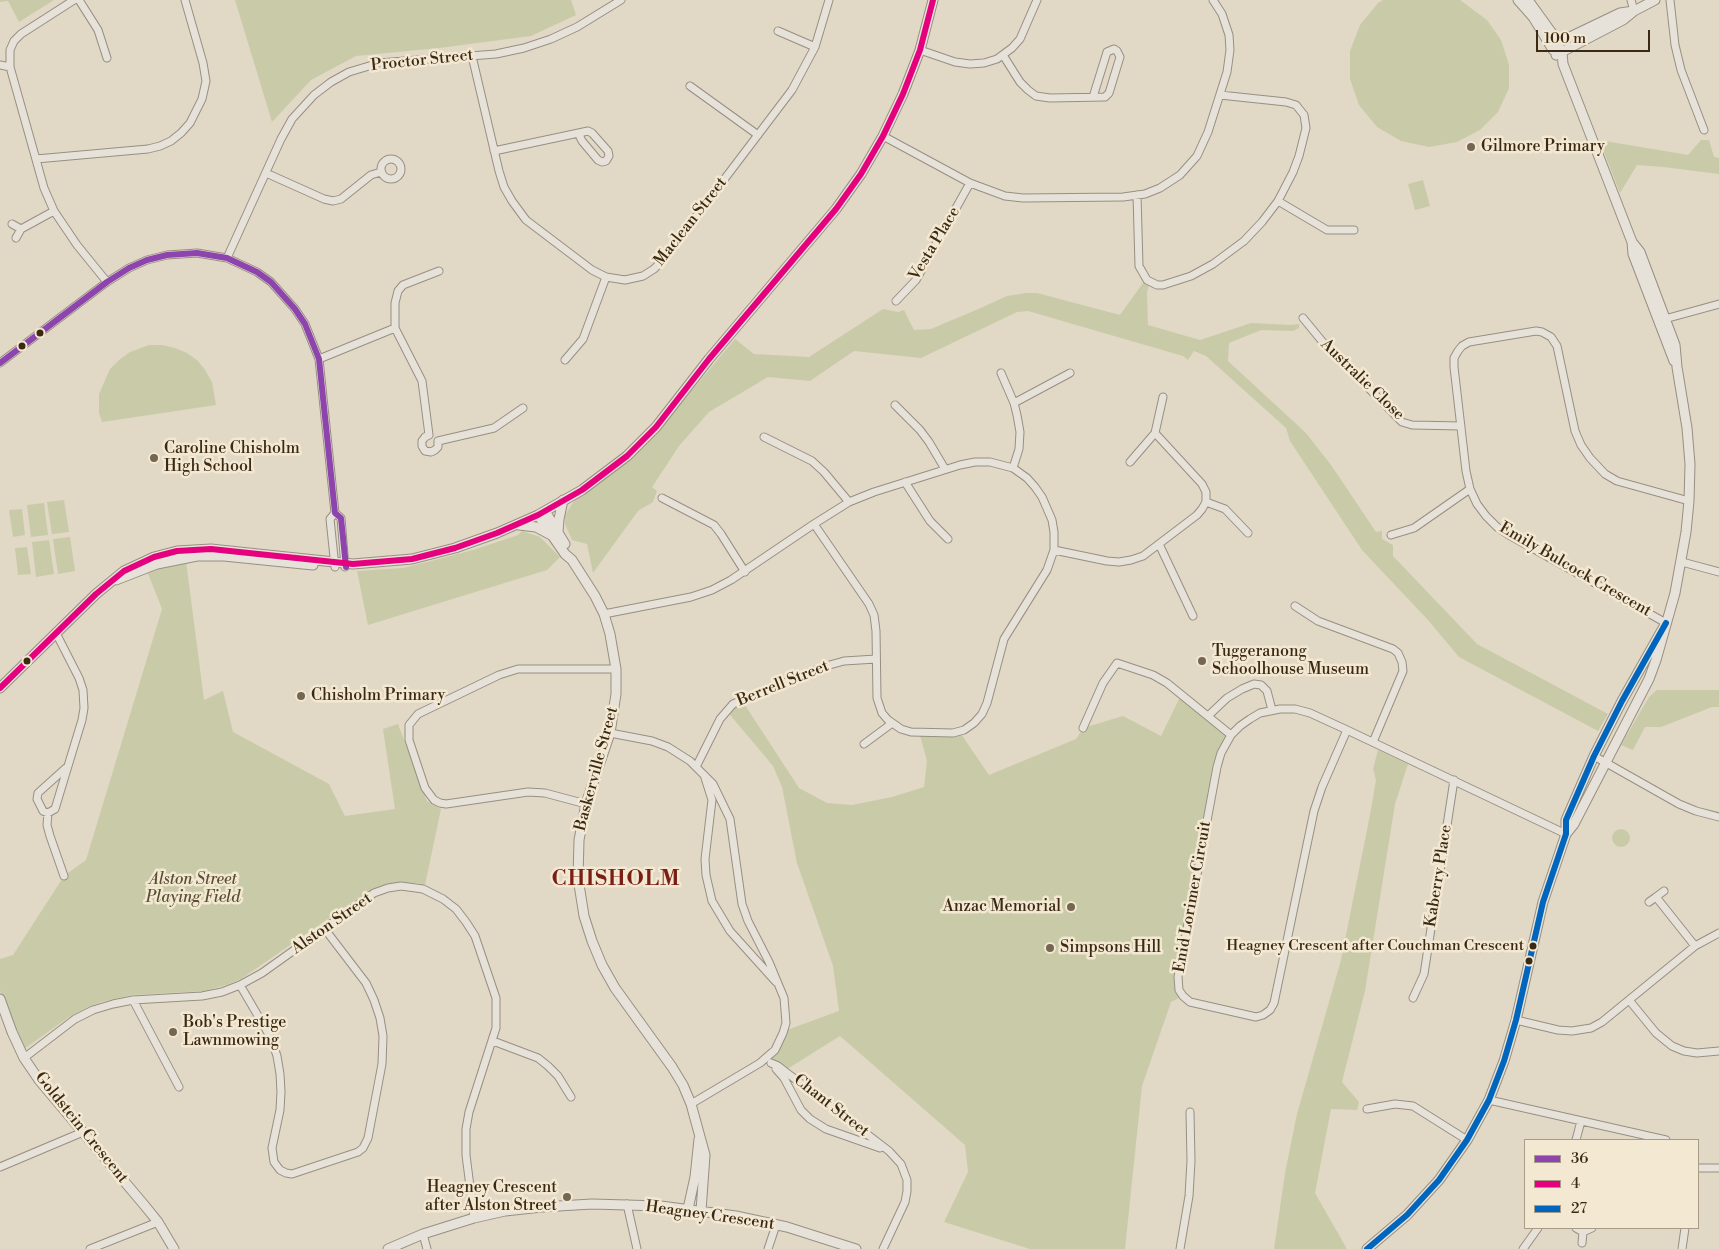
<!DOCTYPE html>
<style>
body{margin:0}
#map{position:relative;width:1719px;height:1249px;overflow:hidden;background:#e1d8c5;font-family:"Libre Bodoni",serif}
canvas{display:block}
.legend{position:absolute;left:1524px;top:1139px;width:175px;height:90px;box-sizing:border-box;background:#f3e8d2;border:1px solid #a99c86;margin:0;padding:6px 9px;list-style:none;font-size:15px;color:#3b2914}
.legend li{display:flex;align-items:center;gap:10px;height:25px}
.legend b{width:25px;border:1px solid #a99c86}
.scale{position:absolute;left:1536px;top:30px;width:114px;height:22px;box-sizing:border-box;border:2px solid #3b2914;border-top:0;padding-left:6px;font-size:15px;line-height:18px;white-space:nowrap;color:#3b2914;-webkit-text-stroke:4px #f3e8d2;paint-order:stroke}
</style>
<div id="map">
<canvas width="1719" height="1249"></canvas>
<ul class="legend">
<li><b style="height:6px;background:#8e44ad"></b>36</li>
<li><b style="height:6px;background:#e5007d"></b>4</li>
<li><b style="height:6px;background:#0065bd"></b>27</li>
</ul>
<div class="scale">100 m</div>
</div>
<script>
const c = document.querySelector('canvas').getContext('2d');
c.lineJoin = 'round';
function paint(path, color) {
  c.fillStyle = color;
  c.fill(path, 'evenodd');
}
function poly(rows) {
  const path = new Path2D();
  for (const r of rows) {
    if (r.length === 3) {
      path.moveTo(r[0] + r[2], r[1]);
      path.arc(r[0], r[1], r[2], 0, 2 * Math.PI);
      continue;
    }
    path.moveTo(r[0], r[1]);
    for (let i = 2; i < r.length; i += 2) path.lineTo(r[i], r[i + 1]);
  }
  return path;
}
function stroke(path, color, width, dash) {
  c.strokeStyle = color;
  c.lineWidth = width;
  c.lineCap = dash ? 'butt' : 'round';
  c.setLineDash(dash || []);
  c.stroke(path);
}
function drawText(font, color, halo, rows, align = 'center') {
  c.font = font + ' "Libre Bodoni",serif';
  c.lineWidth = 5;
  c.setLineDash([]);
  c.textBaseline = 'middle';
  c.strokeStyle = halo;
  c.fillStyle = color;
  for (const [text, x, y, turn = 0] of rows) {
    c.save();
    c.translate(x, y);
    c.rotate((+turn || 0) * Math.PI / 180);
    c.textAlign = isNaN(turn) ? turn : align;
    if (halo) c.strokeText(text, 0, 0);
    c.fillText(text, 0, 0);
    c.restore();
  }
}
paint(poly([
 [0,0,54,0,19,22,8,1,0,2],
 [235,0,571,0,576,15,531,36,439,48,356,56,311,80,272,122],
 [1383,0,1460,0,1487,20,1501,40,1509,65,1509,88,1498,112,1480,130,1457,142,1429,147,1401,141,1377,127,1359,105,1350,79,1350,51,1360,25,1378,3],
 [1599,140,1688,155,1701,140,1709,140,1714,157,1719,158,1719,174,1663,167,1637,165,1620,193],
 [1423,180,1430,206,1415,210,1408,184],
 [1145,280,1149,284,1147,293,1148,325,1200,340,1251,323,1290,325,1299,324,1299,328,1293,331,1261,330,1229,343,1228,361,1306,433,1331,465,1376,532,1382,531,1382,539,1393,545,1393,556,1477,644,1608,714,1598,731,1459,657,1428,620,1362,550,1290,441,1286,428,1206,356,1194,351,1188,360,1183,356,1028,311,1017,312,921,358,854,351,810,381,768,377,709,412,679,446,652,487,657,491,653,502,638,511,593,573,587,544,572,540,565,524,565,515,574,501,620,468,654,435,735,339,754,354,809,357,883,309,898,312,904,310,914,330,931,329,983,307,1007,296,1026,293,1037,293,1120,315],
 [149,345,162,345,175,348,187,353,198,361,205,370,212,382,216,405,102,422,99,413,99,394,110,369,119,360,130,352],
 [64,500,69,532,52,534,47,502],
 [44,503,48,535,31,537,27,505],
 [22,509,25,535,13,537,9,510],
 [522,531,540,537,560,557,547,570,368,625,357,571,403,568,439,559,473,550,518,535],
 [70,537,75,571,58,574,53,539],
 [49,540,54,574,36,577,32,542],
 [27,547,31,574,18,575,15,548],
 [186,561,204,700,223,691,233,732,329,784,345,816,395,809,383,729,398,724,427,801,441,809,425,885,417,883,398,883,377,887,358,898,241,979,229,984,205,991,132,995,101,1002,86,1008,69,1017,24,1049,5,1014,0,990,0,959,13,955,64,876,86,860,162,609,147,571],
 [1657,690,1719,690,1719,707,1712,707,1661,727,1645,727,1633,750,1621,745,1649,697],
 [1181,695,1231,735,1221,753,1178,977,1183,996,1171,1002,1142,1086,1125,1249,1030,1249,944,1222,968,1172,965,1145,840,1036,784,1071,767,1059,784,1031,839,1011,833,966,797,863,782,787,773,766,726,710,741,699,799,788,827,803,852,805,892,797,924,787,927,761,919,732,959,731,989,775,1076,739,1083,728,1123,716,1161,736],
 [1378,750,1408,764,1395,804,1365,991,1342,1082,1359,1102,1357,1110,1331,1109,1315,1193,1347,1249,1274,1249,1285,1173,1297,1114,1341,960,1370,815,1376,780,1373,769],
 [1621,838,9]
]), '#c9cba8');
const minor = poly([
 [74,0,21,34,14,41,10,50,10,67,44,188,54,211,77,245,107,282],
 [79,0,98,30,107,58],
 [1631,0,1634,11],
 [1670,0,1675,45,1681,70,1704,130],
 [778,31,815,47],
 [920,50,955,62,970,64,984,63,997,59,1012,48,1020,39,1037,0],
 [1003,55,1020,82,1028,90,1036,96,1050,98,1105,97,1109,93,1120,57,1117,51,1114,49,1107,52,1093,97],
 [472,56,499,171,504,187,512,201,526,220,592,270,606,277,625,280,643,276,654,269,663,260,792,90,815,47,829,0],
 [0,65,10,67],
 [690,86,758,135],
 [883,136,970,183,1005,196,1023,198,1123,197,1145,194,1160,188,1180,175,1197,156,1208,132,1227,72,1230,50,1229,35,1222,14,1213,0],
 [494,151,588,131,592,133,608,151,609,156,606,161,602,162,598,160,582,141,580,137,581,133],
 [391,169,10],
 [36,159,148,149,160,146,171,141,181,133,190,123,202,99,206,81,203,63,185,0],
 [266,173,324,199,333,201,341,199,371,175,381,172],
 [1137,195,1139,266,1147,280,1157,285,1163,285,1191,276,1213,264,1244,241,1262,222,1278,201,1293,172,1299,156,1306,128,1304,115,1296,105,1286,102,1220,95],
 [1278,201,1327,230,1354,230],
 [12,224,21,229],
 [16,238,21,229,54,211],
 [227,258,281,139,292,119,314,95,331,82,349,72,379,63,496,54,524,48,551,39,577,27,621,0],
 [896,301,916,280,970,183],
 [1303,318,1326,346,1340,359,1402,422,1412,425,1461,426],
 [1661,320,1719,304],
 [319,359,395,328],
 [565,360,583,339,606,277],
 [0,363,107,282,129,268,147,260,167,255,197,253,227,258,257,272,271,282,295,309,305,324,319,359,335,513,341,518,345,567],
 [1001,373,1014,403,1017,415,1020,432,1019,449,1013,468],
 [1014,403,1070,373],
 [895,405,920,430,929,442,945,469],
 [429,435,422,381,395,328,395,303,398,291,403,285,439,271],
 [429,435,425,437,422,441,422,446,425,451,431,452,435,450,438,447,438,441],
 [764,437,812,461,824,472,849,502],
 [438,441,494,428,523,408],
 [1130,462,1155,433,1163,397],
 [905,482,930,521,948,539],
 [662,498,714,525,721,534,745,572],
 [1206,502,1225,509,1248,533],
 [1391,535,1414,528,1470,489],
 [1159,544,1193,616],
 [1054,550,1107,561,1119,562,1131,560,1143,556,1197,515,1202,509,1206,502,1206,492,1202,484,1155,433],
 [1682,562,1719,572],
 [335,567,330,519,335,513],
 [1295,606,1318,621,1393,649,1398,653,1402,662,1403,671,1373,742],
 [604,614,691,597,712,590,731,580,814,524,869,604,874,615,876,631,877,698,882,713,888,720,901,729,911,732,953,733,964,730,974,723,982,714,987,703,1004,639,1047,570,1054,550,1054,532,1052,520,1042,497,1035,487,1027,478,1013,468,990,462,975,462,960,465,874,492,849,502,814,524],
 [1666,623,1509,535,1497,527,1486,516,1477,504,1470,489,1466,471,1454,367,1454,358,1458,351,1462,346,1469,342,1536,331,1542,332,1551,337,1557,346,1575,431,1581,445,1590,458,1605,474,1617,481,1689,501],
 [56,633,79,678,83,690,84,708,82,720,68,766,55,809,48,813,43,811,37,799,38,793,68,766],
 [1208,716,1227,698,1242,689,1254,684,1261,685,1267,691,1272,710],
 [1083,728,1103,683,1117,663,1153,675,1167,683,1231,735],
 [1347,730,1322,787,1314,811,1274,1003,1270,1010,1263,1015,1256,1017,1190,1002,1183,996,1179,990,1178,977,1217,767,1221,753,1231,735,1240,726,1250,719,1260,713,1280,709,1295,709,1310,713,1347,730,1566,834],
 [610,733,652,741,668,747,690,761,713,784,730,819,742,904,748,921,769,962,784,998,786,1023,783,1033,775,1050,760,1063,691,1104],
 [864,744,891,724],
 [1594,756,1679,804,1696,811,1719,817],
 [696,767,720,719,733,704,826,666,844,661,876,659],
 [705,778,712,800,705,859,706,875,712,901,730,931,776,982],
 [586,804,545,793,528,792,446,804,440,803,434,800,425,788,409,740,409,725,418,714,499,675,518,669,616,669],
 [48,813,47,825,50,836,64,876],
 [1664,891,1656,897,1695,946],
 [1649,902,1656,897],
 [240,985,271,1038,277,1056,280,1074,281,1092,280,1110,272,1148,274,1162,280,1170,286,1173,292,1174,358,1152,363,1148,368,1138,382,1064,383,1036,380,1018,374,1000,366,983,324,928],
 [1413,998,1424,974,1454,780],
 [133,1000,179,1087],
 [1629,1000,1656,1033,1672,1046,1684,1051,1697,1053,1719,1051],
 [1516,1020,1558,1030,1572,1031,1591,1028,1602,1022,1695,946,1719,933],
 [493,1041,538,1058,548,1066,558,1076,571,1097],
 [24,1058,75,1019,93,1010,113,1004,133,1000,202,996,222,992,240,985,262,973,374,893,388,888,401,886,423,889,443,899,456,909,466,922,475,936,496,998,496,1028,469,1112,466,1129,466,1155,474,1218],
 [771,1063,778,1066,889,1151,901,1164,907,1180,907,1191,905,1202,883,1249],
 [776,1069,784,1078,801,1110,810,1119,826,1129,880,1148],
 [1489,1100,1666,1140],
 [1367,1109,1395,1104,1413,1106,1467,1140],
 [1576,1140,1581,1121],
 [0,1167,83,1132],
 [1698,1168,1719,1168],
 [627,1204,637,1249],
 [1576,1228,1583,1232,1592,1228],
 [423,1234,427,1249],
 [1582,1243,1583,1232],
 [90,1249,158,1222],
 [768,1249,776,1225],
 [1180,1249,1189,1196,1191,1161,1190,1112],
 [1523,1249,1538,1228],
 [1682,1249,1685,1228]
]);
const tertiary = poly([
 [1518,0,1533,17,1553,50],
 [1528,0,1551,32,1562,52,1563,64,1632,242,1633,254,1674,361],
 [1551,46,1620,13,1634,11],
 [1556,55,1623,20,1634,11,1655,0],
 [545,511,565,544],
 [538,515,565,554,572,560,595,596,604,614,610,634,616,669,616,694,610,733,586,804,579,840,578,878,584,916,592,941,602,965,615,988,672,1067,683,1085,691,1104,705,1155,701,1211],
 [519,525,536,527,551,535],
 [558,532,559,519,563,500],
 [116,580,157,564,197,556,224,556,313,565],
 [0,688,96,594,124,571,154,557,177,551,211,549,353,564,412,559,455,548,497,533,538,515,582,490,627,456,656,427,709,359,836,209,861,174,883,136,903,94,920,50,933,0],
 [1566,834,1574,824,1649,679,1656,660,1675,593,1686,532,1689,501,1690,464,1687,428,1677,367,1675,345,1640,252,1632,242],
 [0,999,12,1032,24,1058,39,1080,145,1206,158,1222,174,1249],
 [688,1209,695,1177,699,1139],
 [388,1249,423,1234,474,1218,505,1211,542,1207,592,1204,661,1206,736,1216,787,1227,856,1249],
 [1367,1249,1407,1215,1439,1180,1467,1140,1489,1100,1504,1061,1516,1020,1543,902,1566,834,1566,820,1594,756,1622,701,1666,623]
]);
stroke(minor, '#978f82', 9);
stroke(tertiary, '#978f82', 11);
stroke(minor, '#e7e2d9', 7);
stroke(tertiary, '#e7e2d9', 9);
stroke(poly([
 [0,363,107,282,129,268,147,260,167,255,197,253,227,258,257,272,271,282,295,309,305,324,319,359,335,513,341,518,346,567]
]), '#8e44ad', 6);
stroke(poly([
 [0,688,96,594,124,571,154,557,177,551,211,549,353,564,412,559,455,548,497,533,538,515,582,490,627,456,656,427,709,359,836,209,861,174,883,136,903,94,920,50,933,0]
]), '#e5007d', 6);
stroke(poly([
 [1367,1249,1407,1215,1439,1180,1467,1140,1489,1100,1504,1061,1516,1020,1543,902,1566,834,1566,820,1594,756,1622,701,1666,623]
]), '#0065bd', 6);
for (const [x, y, r, color] of [
 [1471,147,5,"#756652"],
 [40,333,4.5,"#3b2914"],
 [22,346,4.5,"#3b2914"],
 [154,458,5,"#756652"],
 [27,661,4.5,"#3b2914"],
 [1202,661,5,"#756652"],
 [301,696,5,"#756652"],
 [1071,907,5,"#756652"],
 [1533,946,4.5,"#3b2914"],
 [1050,948,5,"#756652"],
 [1529,961,4.5,"#3b2914"],
 [173,1032,5,"#756652"],
 [567,1197,5,"#756652"]
]) {
  const dot = new Path2D();
  dot.arc(x, y, r, 0, 2 * Math.PI);
  c.fillStyle = color;
  c.fill(dot);
  stroke(dot, '#f3e8d2', 2);
}
drawText('15px', '#3b2914', '#f3e8d2', [
 ["Heagney Crescent after Couchman Crescent",1524,946]
], 'right');
drawText('16px', '#3b2914', '#f3e8d2', [
 ["Proctor Street",422,61,-6],
 ["Maclean Street",691,222,-52],
 ["Vesta Place",935,244,-59],
 ["Australie Close",1362,380,44],
 ["Emily Bulcock Crescent",1575,570,30],
 ["Berrell Street",783,684,-22],
 ["Baskerville Street",597,769,-75],
 ["Kaberry Place",1439,876,-81],
 ["Enid Lorimer Circuit",1193,897,-80],
 ["Alston Street",332,924,-35],
 ["Chant Street",831,1106,38],
 ["Goldstein Crescent",81,1128,51],
 ["Heagney Crescent",710,1216,8]
]);
drawText('16px', '#3b2914', '#f3e8d2', [
 ["Gilmore Primary",1481,147],
 ["Caroline Chisholm",164,449],
 ["High School",164,467],
 ["Tuggeranong",1212,652],
 ["Schoolhouse Museum",1212,670],
 ["Chisholm Primary",311,696],
 ["Anzac Memorial",1061,907,"right"],
 ["Simpsons Hill",1060,948],
 ["Bob's Prestige",183,1023],
 ["Lawnmowing",183,1041],
 ["Heagney Crescent",557,1188,"right"],
 ["after Alston Street",557,1206,"right"]
], 'left');
drawText('italic 16px', '#5a4f33', '#f3e8d2', [
 ["Alston Street",193,880],
 ["Playing Field",193,898]
]);
c.letterSpacing = '1px';
drawText('bold 21px', '#7a1f14', '#f3e8d2', [
 ["CHISHOLM",616,880]
]);
c.letterSpacing = '0px';
</script>
